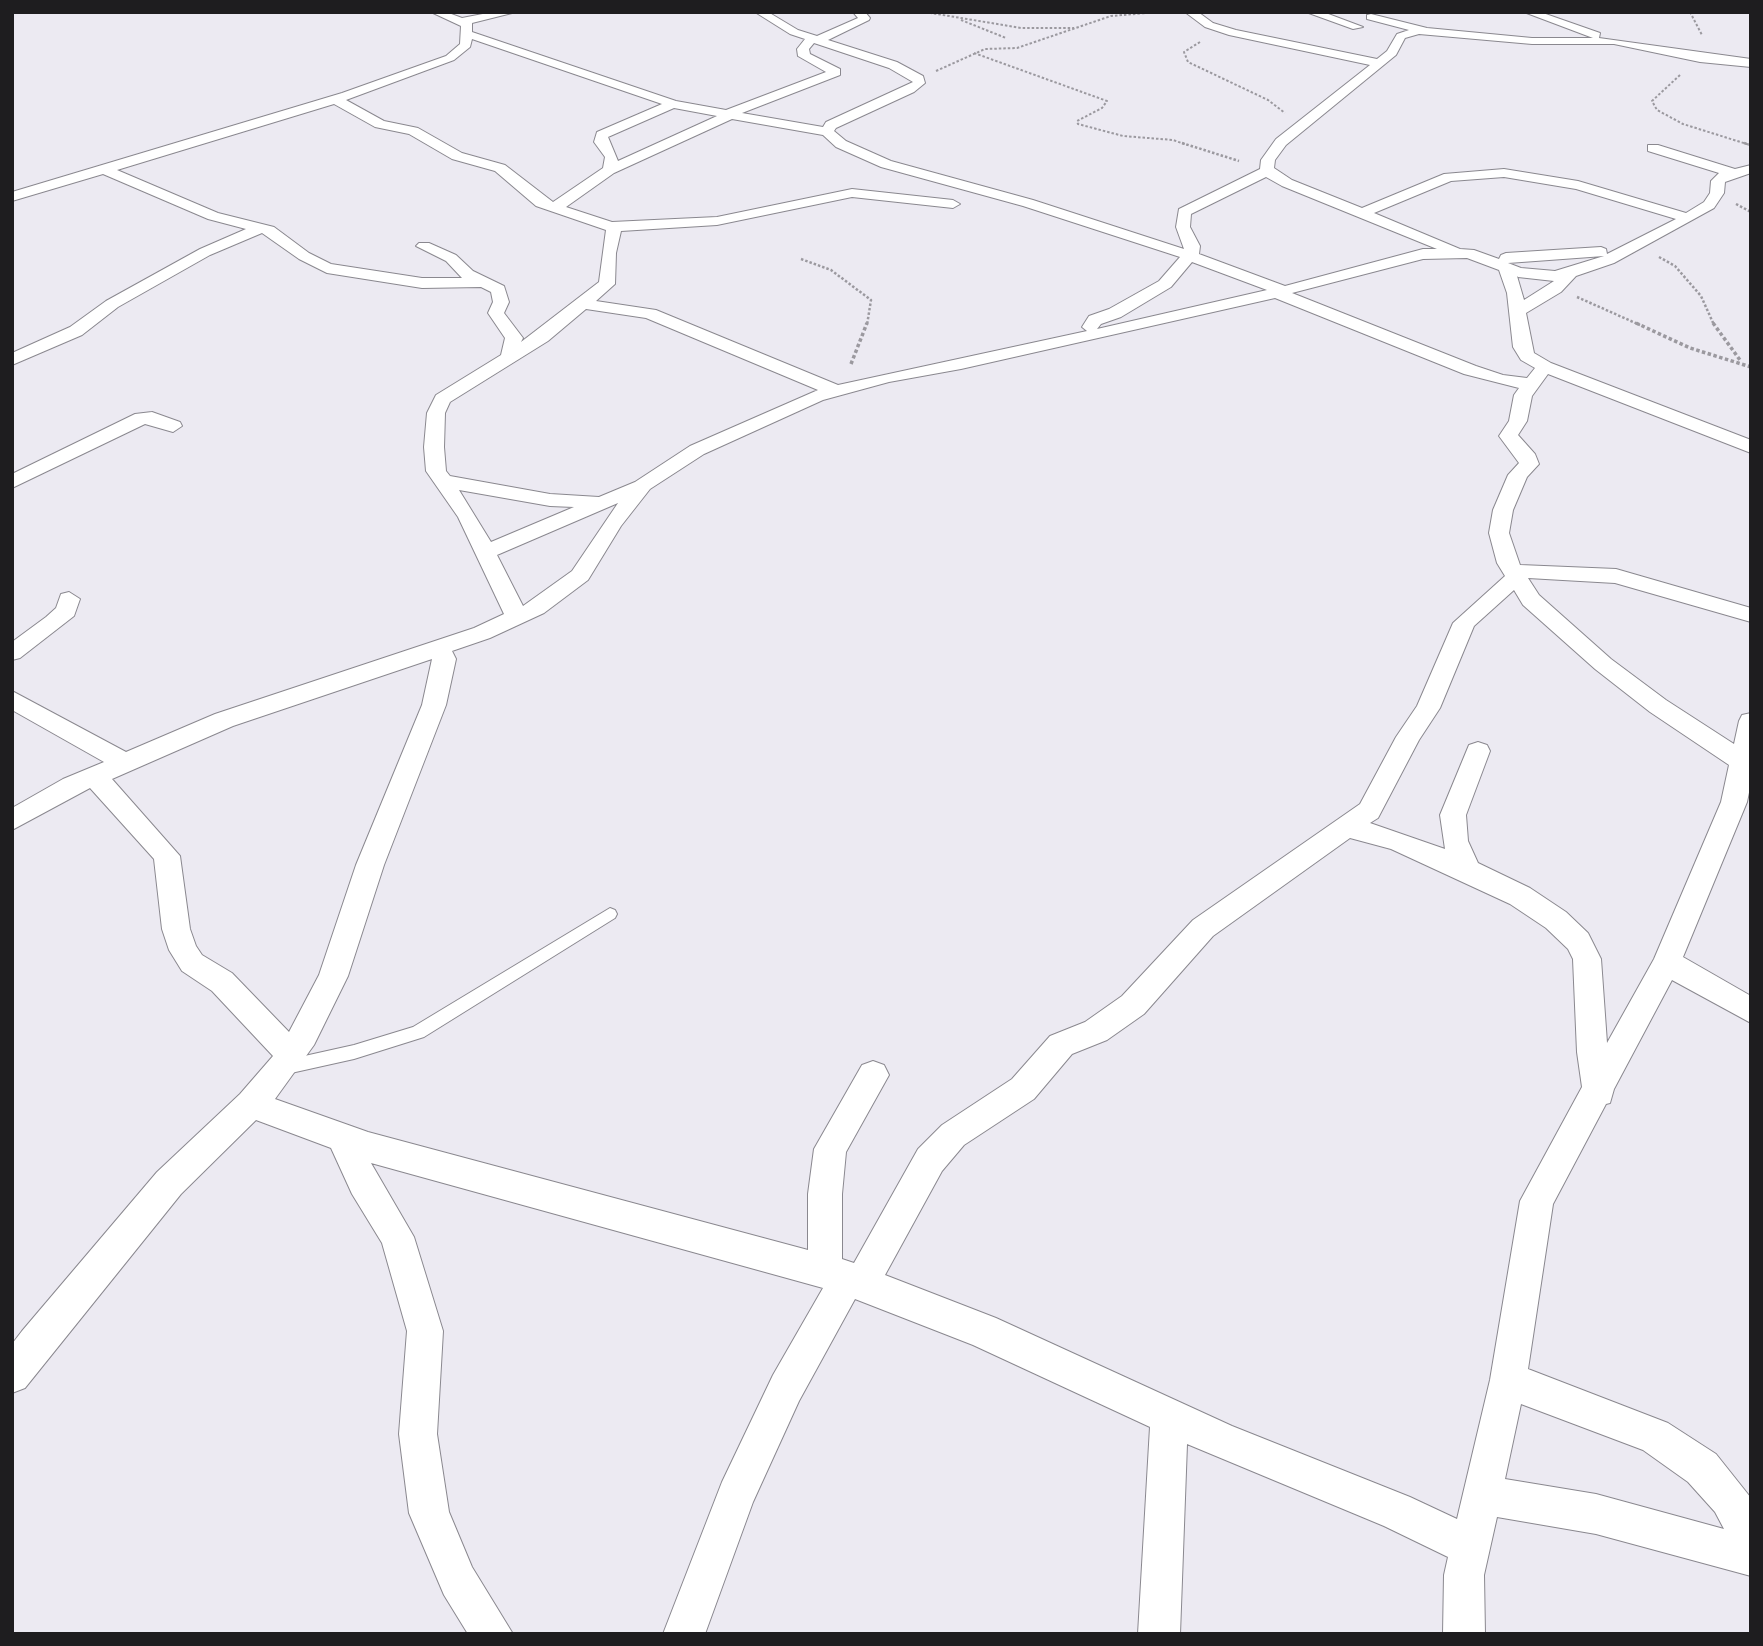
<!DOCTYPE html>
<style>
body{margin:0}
#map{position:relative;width:1763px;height:1646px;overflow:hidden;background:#eceaf2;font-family:Jost,sans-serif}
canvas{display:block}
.frame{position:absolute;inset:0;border:14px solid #1e1d1f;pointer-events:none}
</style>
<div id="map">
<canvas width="1763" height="1646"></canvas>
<div class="frame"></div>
</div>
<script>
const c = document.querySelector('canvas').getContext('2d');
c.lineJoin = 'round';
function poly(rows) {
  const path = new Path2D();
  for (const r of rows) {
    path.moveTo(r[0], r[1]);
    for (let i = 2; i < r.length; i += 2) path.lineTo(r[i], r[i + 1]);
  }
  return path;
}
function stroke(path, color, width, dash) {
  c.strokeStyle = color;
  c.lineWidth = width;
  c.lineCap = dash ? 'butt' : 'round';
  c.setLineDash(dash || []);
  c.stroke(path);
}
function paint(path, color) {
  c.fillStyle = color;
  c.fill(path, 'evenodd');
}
const lane = poly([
 [610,908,615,910,617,914,615,918,424,1037,354,1059,282,1075,276,1073,274,1068,276,1063,282,1061,354,1045,413,1027,610,908]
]);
const street = poly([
 [431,12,446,12,462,18,493,12,516,12,472,23,472,32,676,101,726,110,826,72,798,56,797,49,805,39,790,34,755,12,768,12,798,30,817,36,858,18,853,12,865,12,870,18,869,20,828,40,897,62,923,76,925,83,914,92,836,128,834,131,846,141,891,161,1033,200,1184,249,1176,227,1179,209,1260,169,1261,160,1276,139,1370,65,1229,35,1205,27,1185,12,1198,12,1213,23,1236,30,1377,59,1387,51,1397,34,1409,30,1367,19,1367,15,1371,14,1427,28,1532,38,1593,38,1524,12,1540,12,1600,33,1599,38,1751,59,1751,67,1700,62,1614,44,1532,44,1419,34,1405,38,1396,55,1286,145,1275,160,1274,168,1292,180,1362,208,1444,174,1504,169,1578,181,1686,213,1704,202,1710,193,1711,181,1719,173,1648,151,1648,145,1658,145,1735,169,1751,165,1751,173,1725,182,1724,193,1714,208,1614,263,1576,276,1561,292,1526,313,1534,353,1551,363,1751,440,1751,453,1548,374,1532,396,1527,421,1518,435,1535,454,1539,464,1527,477,1513,510,1509,533,1520,565,1616,569,1751,608,1751,622,1615,583,1528,578,1539,595,1611,659,1666,700,1734,744,1739,721,1742,715,1751,713,1751,783,1747,802,1683,957,1751,996,1751,1023,1672,980,1614,1089,1610,1103,1606,1104,1553,1204,1528,1369,1668,1423,1716,1454,1751,1498,1751,1576,1596,1534,1497,1517,1484,1575,1485,1634,1443,1634,1444,1575,1448,1557,1384,1526,1187,1444,1180,1634,1138,1634,1150,1427,973,1345,855,1299,799,1401,753,1502,705,1634,663,1634,722,1482,773,1375,823,1288,371,1163,414,1237,443,1331,437,1434,449,1512,472,1567,513,1634,468,1634,444,1595,409,1513,399,1434,407,1331,382,1243,352,1194,331,1148,256,1120,181,1194,25,1388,12,1393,12,1344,22,1331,157,1172,240,1094,273,1056,212,991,182,971,169,950,162,929,154,859,90,788,12,830,12,808,63,779,104,762,12,710,12,691,126,752,215,714,474,628,504,614,458,517,426,471,424,447,427,413,436,395,501,355,505,338,488,313,493,302,491,292,481,287,422,288,327,273,299,259,262,233,210,255,118,307,82,335,12,365,12,353,70,327,106,301,200,249,246,229,208,219,103,174,12,201,12,192,342,93,446,56,460,44,461,26,431,12],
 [472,39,662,104,597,132,594,142,605,157,603,168,553,202,505,165,462,153,418,128,384,121,346,100,454,60,470,47,472,39],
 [814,43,889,68,913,82,826,122,823,127,742,113,840,75,840,69,810,54,809,49,814,43],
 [334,104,375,127,409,134,452,159,495,171,536,206,606,230,599,282,521,342,523,338,504,313,509,302,504,286,473,271,456,255,429,243,419,243,416,246,446,261,462,278,422,278,331,264,309,253,274,227,218,213,117,170,334,104],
 [674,108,717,116,618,161,608,137,674,108],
 [732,119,823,135,836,147,881,167,1023,206,1180,257,1159,281,1109,309,1089,316,1082,327,1087,331,838,385,656,310,596,301,615,284,616,253,621,231,717,225,852,197,953,208,960,204,953,200,852,189,717,217,612,222,566,207,614,173,732,119],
 [1266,177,1282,186,1437,249,1423,249,1285,286,1199,254,1200,246,1190,227,1191,214,1266,177],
 [1504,177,1576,189,1676,219,1607,254,1606,249,1601,247,1506,253,1501,255,1499,259,1474,250,1460,249,1374,213,1451,181,1504,177],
 [1604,256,1555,271,1521,268,1508,263,1604,256],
 [1467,258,1499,270,1507,293,1513,347,1521,360,1535,368,1527,378,1503,375,1476,366,1292,293,1423,259,1467,258],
 [1192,262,1267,290,1097,329,1101,324,1121,317,1171,287,1192,262],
 [1517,276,1518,277,1554,281,1524,300,1517,276],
 [1275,298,1464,374,1519,388,1514,395,1509,421,1499,436,1519,463,1508,475,1493,510,1489,533,1497,563,1505,576,1453,623,1417,706,1396,737,1360,804,1193,920,1122,996,1085,1022,1050,1036,1012,1079,942,1125,918,1149,854,1263,842,1259,842,1194,846,1152,889,1075,884,1065,873,1061,862,1065,814,1149,808,1194,808,1250,368,1132,275,1099,314,1045,348,976,384,865,446,705,456,659,452,651,490,638,544,613,588,580,621,526,650,489,704,454,823,400,889,382,961,369,1275,298],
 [586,309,646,318,818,390,690,446,635,482,599,497,550,494,450,476,446,471,444,447,445,413,450,402,548,341,586,309],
 [459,490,550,506,574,507,491,542,459,490],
 [618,503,572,571,523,606,497,555,618,503],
 [1514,590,1523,605,1595,669,1650,712,1729,765,1721,802,1654,959,1607,1043,1601,959,1588,933,1566,912,1530,888,1478,863,1468,841,1466,815,1490,751,1487,745,1478,742,1469,745,1440,815,1445,849,1370,823,1378,818,1419,740,1440,708,1474,626,1514,590],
 [432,659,422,705,356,865,319,975,289,1032,232,973,202,955,196,946,190,929,180,856,112,779,233,726,432,659],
 [1350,838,1391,849,1510,904,1546,928,1568,949,1573,959,1577,1052,1582,1087,1520,1201,1490,1380,1457,1519,1410,1497,1232,1426,996,1318,885,1275,942,1171,964,1145,1034,1099,1072,1054,1107,1040,1144,1014,1213,936,1350,838],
 [1521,1404,1643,1450,1688,1482,1715,1512,1724,1529,1596,1494,1505,1479,1521,1404],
 [1306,12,1323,12,1363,27,1353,29,1306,12],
 [152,412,180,422,182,426,173,432,145,424,12,488,12,474,135,414,152,412],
 [69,592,80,599,74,616,20,658,12,660,12,642,46,617,56,608,61,594,69,592]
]);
stroke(lane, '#8a888f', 2);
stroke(street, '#8a888f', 2);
stroke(poly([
 [925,12,1021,28,1074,28],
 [1690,12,1702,35],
 [961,20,1006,38],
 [1200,42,1184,52,1188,62,1268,100,1285,113],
 [974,53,1107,101,1102,108,1077,121,1078,124,1123,136,1173,140,1187,145],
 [936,71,985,49,1017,48,1111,16,1158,12],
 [1680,75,1652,101,1657,110,1683,124,1750,145]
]), '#9b999f', 2, [2.5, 2]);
stroke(poly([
 [1182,143,1239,161],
 [1744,143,1751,145],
 [1736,204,1751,212],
 [1659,257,1675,266,1701,296,1714,325],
 [801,259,831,270,871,300,867,325],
 [1577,297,1640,325]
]), '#9b999f', 2.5, [2.5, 2]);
stroke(poly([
 [1636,323,1690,348,1751,367],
 [1713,323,1740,360],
 [851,364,867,323]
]), '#9b999f', 3.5, [3.5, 2.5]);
paint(lane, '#fff');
paint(street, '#fff');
</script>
